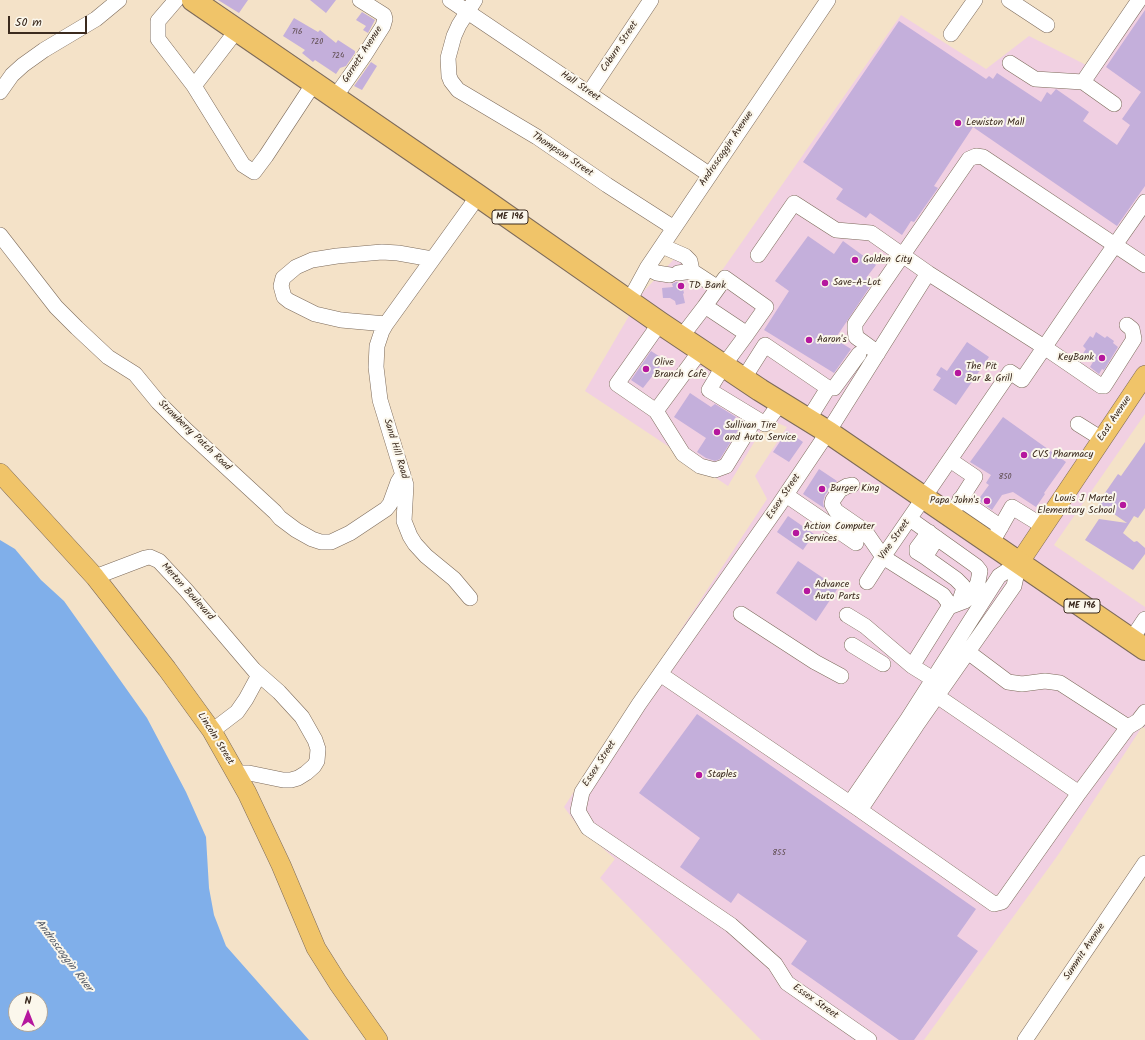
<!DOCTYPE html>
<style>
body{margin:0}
#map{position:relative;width:1145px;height:1040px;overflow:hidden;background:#f4e2c8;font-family:Kalam,sans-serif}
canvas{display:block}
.north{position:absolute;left:8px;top:992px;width:40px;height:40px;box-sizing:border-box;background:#fbf7ec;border:1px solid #aea59a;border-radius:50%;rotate:0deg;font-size:11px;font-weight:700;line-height:16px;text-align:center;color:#3b2a1e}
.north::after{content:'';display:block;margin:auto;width:14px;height:18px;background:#b5179e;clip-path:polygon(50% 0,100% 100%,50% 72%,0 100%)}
.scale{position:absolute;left:8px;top:16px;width:79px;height:18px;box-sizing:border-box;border:2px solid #3b2a1e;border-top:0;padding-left:5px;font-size:12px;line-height:14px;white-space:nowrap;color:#3b2a1e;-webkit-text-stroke:3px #fbf7ec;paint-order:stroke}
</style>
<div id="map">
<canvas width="1145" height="1040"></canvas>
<div class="north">N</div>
<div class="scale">50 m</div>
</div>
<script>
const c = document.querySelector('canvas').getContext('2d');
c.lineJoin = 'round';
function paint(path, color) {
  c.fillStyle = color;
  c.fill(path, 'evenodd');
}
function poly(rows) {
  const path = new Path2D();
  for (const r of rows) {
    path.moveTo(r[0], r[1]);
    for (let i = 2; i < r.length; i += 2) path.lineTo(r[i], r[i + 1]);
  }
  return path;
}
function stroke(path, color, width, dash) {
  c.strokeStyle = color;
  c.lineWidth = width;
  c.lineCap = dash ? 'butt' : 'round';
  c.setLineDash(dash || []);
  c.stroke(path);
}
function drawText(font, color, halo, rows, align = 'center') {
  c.font = font + ' Kalam,sans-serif';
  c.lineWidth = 4;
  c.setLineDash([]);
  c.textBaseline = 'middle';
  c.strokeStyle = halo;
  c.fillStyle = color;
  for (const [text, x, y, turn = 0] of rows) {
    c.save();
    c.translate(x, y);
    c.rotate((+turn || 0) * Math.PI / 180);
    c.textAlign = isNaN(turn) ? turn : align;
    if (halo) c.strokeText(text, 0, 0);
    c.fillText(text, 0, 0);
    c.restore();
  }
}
paint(poly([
 [1145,0,1145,414,1054,545,1145,607,1145,728,1142,727,1058,855,924,1040,761,1040,600,878,615,859,578,826,564,807,767,499,755,476,787,427,768,419,728,486,585,391,643,292,677,256,716,279,901,15,986,69,1029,36,1092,68]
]), '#f1d0e2');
paint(poly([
 [0,540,15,549,41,580,64,601,147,718,186,792,206,837,209,888,214,915,226,946,309,1040,0,1040],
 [16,1000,40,1000,40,1024,16,1024]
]), '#80afea');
paint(poly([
 [218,0,248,0,239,13],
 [310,0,336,0,326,13],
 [1145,10,1145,186,1117,226,973,127,934,186,938,188,914,222,911,221,902,235,870,213,866,218,836,199,843,189,803,162,899,21,986,79,989,76,993,79,997,73,1041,102,1047,92,1051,95,1056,89,1089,112,1083,121,1117,145,1130,125,1122,119,1141,92,1106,67],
 [362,12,375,20,368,33,363,30,366,26,356,20],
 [294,18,318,32,320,30,336,43,338,40,355,51,355,53,346,66,340,68,336,74,315,60,313,62,302,53,305,50,283,36],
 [371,62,377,66,362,90,354,86],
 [808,236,834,254,843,241,876,265,866,278,873,282,835,339,851,349,834,373,764,330,789,291,775,281],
 [676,282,681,282,684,293,683,294,685,303,676,305,675,301,670,298,663,298,662,288,673,287,672,284],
 [1096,332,1105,338,1107,336,1114,341,1113,343,1118,347,1104,370,1102,369,1099,374,1090,367,1093,362,1082,355,1086,349,1083,346,1090,336,1093,338],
 [967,342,989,357,956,405,933,390,941,378,936,375,941,367,947,371],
 [651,351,665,360,643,388,631,380],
 [690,393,711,407,715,404,736,417,732,422,740,427,720,459,715,461,706,458,697,452,706,438,674,417],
 [1003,417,1066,462,1044,493,1045,494,1036,507,1013,492,1002,495,992,510,978,500,989,485,986,483,991,475,970,462],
 [787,431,803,442,789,462,773,452],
 [1145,442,1145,508,1138,518,1134,516,1123,533,1134,542,1137,541,1145,548,1145,554,1133,570,1085,540,1099,519,1127,523,1098,503,1118,474,1121,476],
 [819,469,837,481,833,485,825,495,823,502,824,508,803,494],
 [788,516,814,534,803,550,777,532],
 [798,561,838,588,816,621,776,593],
 [697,714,976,909,957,936,978,951,914,1040,899,1040,791,964,807,941,738,893,731,903,680,867,700,838,639,793]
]), '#c4afdb');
const minor = poly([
 [176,0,158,21,158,39,194,86,243,165,254,172,266,156,314,83],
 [450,0,710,175],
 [475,0,459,25,454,36,448,58,449,76,451,81,458,90,537,137,607,185,674,228],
 [1009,0,1047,25],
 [951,34,975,0],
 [1010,63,1035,79,1083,82,1139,0],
 [1083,82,1114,104],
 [194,86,237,30],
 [0,92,12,75,23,65,44,50,96,19,119,0],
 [589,93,651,0],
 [335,97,364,56,383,26,385,19,384,15,360,0],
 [0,235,56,307,77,328,108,357,135,374,158,402,186,430,275,512,280,518,296,530,312,539,321,542,331,542,350,533,386,509,390,504,398,482,403,474],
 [662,246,685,256,690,261,692,271],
 [758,255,794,203,836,230,871,233,928,273,828,432,779,505,639,704,582,792,578,811,588,828,731,925,775,964,787,983,869,1040],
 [432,259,398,253,382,252,337,256,312,260,296,267,283,278,281,286,284,297,289,301,315,314,341,320,386,324,471,206,477,195],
 [647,268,657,273,670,275],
 [678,273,692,271,718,288],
 [928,273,1044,347,1101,386,1104,386,1106,383,1134,339,1132,329,1127,325],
 [629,301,647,268,828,0],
 [660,323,617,384,656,411,701,350],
 [386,324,382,331,377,346,376,367,380,400,406,485,404,521,410,536,415,544,426,556,454,579,470,598],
 [747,334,724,365,709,390,765,424,781,402],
 [682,336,705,306,747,334,766,307,725,278,705,306],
 [878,353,856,337,855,330,855,324,969,159,976,156,983,157,1145,265],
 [744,378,765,345,828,388,808,420],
 [828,388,834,388,859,354],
 [656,411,683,454,700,466,715,470,726,466,755,419],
 [1078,424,1102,439],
 [852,485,847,486,840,490,833,500,832,504,836,511,865,531,883,557,943,595,948,602,949,607,912,666],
 [786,495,856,543],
 [960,499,1001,527],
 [950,516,975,477,950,460],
 [910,519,976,566,980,571,978,582,974,591,965,601,949,607],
 [937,538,925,557,956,579,963,586,963,591,959,603],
 [991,544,1012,507,1043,526],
 [925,557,917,552,917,548,929,532],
 [95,577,145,558,150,557,159,561,186,590,254,670,279,692,302,717,315,740,318,749,317,761,314,766,306,773,298,778,291,780,283,780,249,773,242,773,237,775],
 [867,582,883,557,1010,372,1022,380,1080,295,1145,202],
 [741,614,815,662,841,676],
 [847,615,865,626,912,666,933,679],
 [1131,640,1145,619],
 [852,645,883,664],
 [968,652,1008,682,1022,684,1045,681,1060,683,1128,727],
 [660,674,860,810,994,904,1002,902,1079,793,1128,727,1138,721,1145,712],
 [937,696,1079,793],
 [212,731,237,712,246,699,259,675],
 [850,803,907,720,999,576,1019,563],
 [860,810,916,726,1014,586,1019,563],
 [1025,1040,1145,863]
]);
const major = poly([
 [0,473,95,577,167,669,212,731,247,793,281,865,316,948,338,983,378,1040],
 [1019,563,1145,375]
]);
const highway = poly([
 [193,0,477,195,660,323,760,390,828,432,1145,649]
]);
stroke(minor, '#7c6a5a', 16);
stroke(major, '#7c6a5a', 20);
stroke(highway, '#7c6a5a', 24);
stroke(minor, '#fff', 15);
stroke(major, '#f0c469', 19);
stroke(highway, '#f0c469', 22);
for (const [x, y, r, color] of [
 [958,123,4,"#b5179e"],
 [855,260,4,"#b5179e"],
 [825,283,4,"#b5179e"],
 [681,286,4,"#b5179e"],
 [809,340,4,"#b5179e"],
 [1102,358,4,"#b5179e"],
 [646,369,4,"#b5179e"],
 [958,373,4,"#b5179e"],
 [717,432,4,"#b5179e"],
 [1024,455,4,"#b5179e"],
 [822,489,4,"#b5179e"],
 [987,501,4,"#b5179e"],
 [1123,505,4,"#b5179e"],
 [796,533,4,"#b5179e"],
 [807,591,4,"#b5179e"],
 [699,775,4,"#b5179e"]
]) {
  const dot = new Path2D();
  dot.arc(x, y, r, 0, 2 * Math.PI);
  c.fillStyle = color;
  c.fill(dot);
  stroke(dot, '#fbf7ec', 1.5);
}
drawText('8px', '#5d4b4d', null, [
 ["716",297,33],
 ["720",317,43],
 ["724",338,57],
 ["850",1005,478],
 ["855",779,854]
]);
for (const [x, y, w] of [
 [510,217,36],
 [1082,606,36]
]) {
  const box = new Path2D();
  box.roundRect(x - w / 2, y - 7, w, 14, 3);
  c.fillStyle = '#fbf7ec';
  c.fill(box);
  stroke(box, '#3b2a1e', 1);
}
drawText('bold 9px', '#3b2a1e', null, [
 ["ME 196",510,217],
 ["ME 196",1082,606]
]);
drawText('10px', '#3b2a1e', '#fbf7ec', [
 ["Coburn Street",620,47,-56],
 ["Garnett Avenue",363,55,-57],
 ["Hall Street",580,87,34],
 ["Androscoggin Avenue",727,149,-56],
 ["Thompson Street",562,155,34],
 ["East Avenue",1115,419,-56],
 ["Strawberry Patch Road",194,436,44],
 ["Sand Hill Road",395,449,73],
 ["Essex Street",784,497,-56],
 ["Vine Street",895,540,-55],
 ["Merton Boulevard",187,592,48],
 ["Lincoln Street",215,739,58],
 ["Essex Street",600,764,-57],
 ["Summit Avenue",1085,952,-56],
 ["Essex Street",815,1002,35]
]);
drawText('10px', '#3b2a1e', '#fbf7ec', [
 ["Lewiston Mall",966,123],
 ["Golden City",863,260],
 ["Save-A-Lot",833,283],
 ["TD Bank",689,286],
 ["Aaron's",817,340],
 ["KeyBank",1094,358,"right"],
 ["Olive",654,363],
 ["Branch Cafe",654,375],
 ["The Pit",966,367],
 ["Bar & Grill",966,379],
 ["Sullivan Tire",725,426],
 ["and Auto Service",725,438],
 ["CVS Pharmacy",1032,455],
 ["Burger King",830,489],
 ["Louis J Martel",1115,499,"right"],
 ["Elementary School",1115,511,"right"],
 ["Papa John's",979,501,"right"],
 ["Action Computer",804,527],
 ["Services",804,539],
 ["Advance",815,585],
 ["Auto Parts",815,597],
 ["Staples",707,775]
], 'left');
drawText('italic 11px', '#535965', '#fbf7ec', [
 ["Androscoggin River",63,956,53]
]);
</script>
